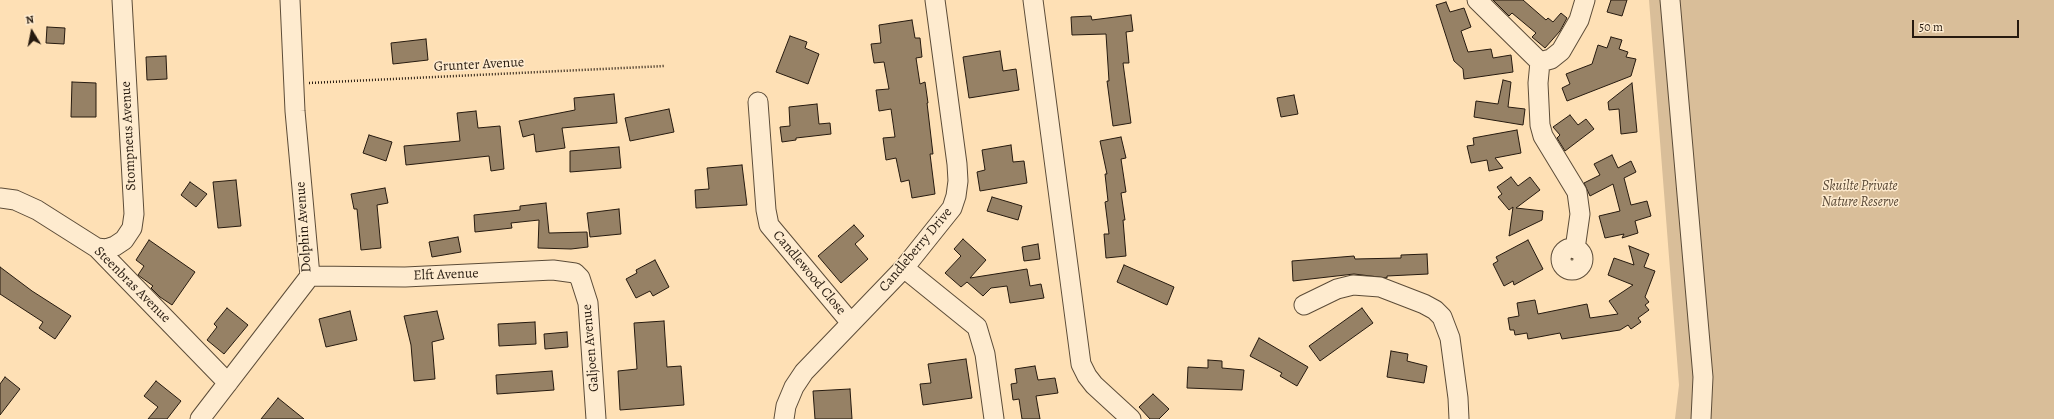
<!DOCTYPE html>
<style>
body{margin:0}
#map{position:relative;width:2054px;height:419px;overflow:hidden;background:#fee0b5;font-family:Alegreya,serif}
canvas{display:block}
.north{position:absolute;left:12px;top:12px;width:40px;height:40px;-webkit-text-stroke:3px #feebcf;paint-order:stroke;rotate:350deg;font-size:11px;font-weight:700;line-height:16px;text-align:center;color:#261a0f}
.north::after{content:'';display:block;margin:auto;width:14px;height:18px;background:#261a0f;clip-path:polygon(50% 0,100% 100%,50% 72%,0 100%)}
.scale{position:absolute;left:1912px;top:20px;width:107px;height:18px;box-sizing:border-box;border:2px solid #261a0f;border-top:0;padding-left:5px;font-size:12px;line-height:14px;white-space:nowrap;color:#261a0f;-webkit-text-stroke:3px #feebcf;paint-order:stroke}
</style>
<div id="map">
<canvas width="2054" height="419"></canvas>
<div class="north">N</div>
<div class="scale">50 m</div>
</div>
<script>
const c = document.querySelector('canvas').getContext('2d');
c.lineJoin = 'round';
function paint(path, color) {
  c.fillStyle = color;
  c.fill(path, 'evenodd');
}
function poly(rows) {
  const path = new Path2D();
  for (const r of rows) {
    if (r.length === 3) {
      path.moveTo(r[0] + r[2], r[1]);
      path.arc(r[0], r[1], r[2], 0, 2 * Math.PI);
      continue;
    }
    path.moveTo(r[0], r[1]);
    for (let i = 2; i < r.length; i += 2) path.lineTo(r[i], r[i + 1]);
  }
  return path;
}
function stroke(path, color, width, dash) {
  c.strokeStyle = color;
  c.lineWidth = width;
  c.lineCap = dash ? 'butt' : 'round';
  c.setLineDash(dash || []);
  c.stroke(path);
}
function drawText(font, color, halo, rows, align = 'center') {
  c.font = font + ' Alegreya,serif';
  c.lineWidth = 3;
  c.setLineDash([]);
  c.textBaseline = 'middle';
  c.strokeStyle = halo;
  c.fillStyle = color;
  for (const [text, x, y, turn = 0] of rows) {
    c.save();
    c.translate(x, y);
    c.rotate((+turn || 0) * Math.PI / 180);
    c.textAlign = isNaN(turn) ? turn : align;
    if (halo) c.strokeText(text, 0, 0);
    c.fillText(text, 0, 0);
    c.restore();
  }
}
paint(poly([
 [1649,0,2054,0,2054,419,1675,419,1679,385]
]), '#d9be99');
const building = poly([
 [1493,0,1523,0,1546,20,1548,18,1553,22,1561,13,1567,18,1560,31,1545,48,1532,37,1536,33,1512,13,1509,16,1493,0],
 [1611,0,1627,0,1622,16,1607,12,1611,0],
 [1446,2,1450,12,1464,8,1471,27,1461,31,1468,52,1491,49,1493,58,1511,55,1513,72,1464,79,1463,69,1454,61,1436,5,1446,2],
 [1131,15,1133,31,1126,32,1129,63,1123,63,1131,123,1113,126,1107,81,1109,81,1106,34,1072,35,1071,17,1091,16,1092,20,1131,15],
 [912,20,915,38,920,38,922,57,916,58,920,84,925,82,928,103,927,103,933,154,930,154,935,194,912,198,909,180,901,182,896,158,886,160,883,138,895,137,891,109,879,111,876,90,889,89,884,62,874,63,871,44,881,43,879,25,912,20],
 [47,27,65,28,64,44,46,43,47,27],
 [790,36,807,42,805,48,819,54,808,84,776,72,790,36],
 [1611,37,1622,40,1619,49,1628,52,1626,57,1636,59,1631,76,1567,101,1562,88,1570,84,1566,74,1592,64,1598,45,1607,48,1611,37],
 [426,39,428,60,393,64,391,43,426,39],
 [1000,51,1003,71,1016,69,1019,90,969,98,963,57,1000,51],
 [166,56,167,79,147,80,146,57,166,56],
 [1503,80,1511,82,1508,107,1525,109,1523,125,1474,117,1476,101,1498,104,1503,80],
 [72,82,96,83,96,117,71,117,72,82],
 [1632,83,1637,132,1621,134,1619,109,1609,110,1608,102,1632,83],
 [614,94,617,123,562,128,565,148,536,152,534,134,523,137,519,121,575,110,574,98,614,94],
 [1294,95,1298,114,1281,117,1277,98,1294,95],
 [817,104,819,124,830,123,831,134,796,138,796,140,782,142,780,127,790,126,789,107,817,104],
 [669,109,674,132,630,141,625,118,669,109],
 [476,111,478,128,500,126,504,169,491,171,489,156,406,165,404,146,460,141,457,113,476,111],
 [1570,115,1578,125,1586,119,1594,129,1565,151,1557,138,1560,135,1553,127,1570,115],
 [1517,130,1521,153,1495,158,1503,168,1489,171,1487,160,1471,163,1467,146,1474,145,1473,138,1517,130],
 [369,135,392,142,386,161,363,153,369,135],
 [1121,137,1126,158,1121,159,1126,192,1121,193,1125,220,1123,220,1126,256,1106,258,1104,234,1109,234,1105,202,1108,201,1105,174,1107,174,1100,141,1121,137],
 [1011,145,1013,162,1024,161,1027,183,980,191,977,172,985,170,982,150,1011,145],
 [619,147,621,168,570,172,570,151,619,147],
 [1612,155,1618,168,1631,161,1636,172,1624,178,1631,205,1647,201,1651,216,1635,221,1638,233,1622,238,1624,234,1605,238,1599,216,1620,211,1613,184,1590,196,1584,183,1600,175,1594,164,1612,155],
 [742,165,747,205,696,208,695,190,709,189,707,168,742,165],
 [1511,177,1518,186,1530,177,1540,190,1516,208,1543,211,1542,220,1509,236,1513,207,1509,210,1498,197,1502,194,1497,187,1511,177],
 [236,180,241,226,218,228,213,182,236,180],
 [190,182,207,194,196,207,181,195,190,182],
 [385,188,388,203,377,205,381,248,361,250,357,209,354,209,351,194,385,188],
 [992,197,1022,206,1018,220,987,211,992,197],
 [546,203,549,233,587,232,588,247,571,249,538,248,539,220,511,223,512,228,475,232,474,215,520,210,520,206,546,203],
 [619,209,621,234,590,237,587,213,619,209],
 [854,225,864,236,855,244,868,259,841,283,818,256,854,225],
 [458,237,461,252,432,257,429,242,458,237],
 [963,239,986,260,970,278,1027,269,1030,286,1041,284,1044,298,1010,303,1007,286,991,288,983,296,967,282,961,287,945,273,961,256,954,249,963,239],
 [149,240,195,272,172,305,160,297,151,288,153,286,138,275,144,266,136,260,149,240],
 [1528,240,1543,269,1514,285,1513,281,1504,286,1493,264,1498,261,1496,257,1528,240],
 [1038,244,1040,259,1024,261,1022,247,1038,244],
 [1629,246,1649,254,1644,267,1655,271,1645,297,1649,302,1645,305,1649,310,1638,318,1641,322,1631,329,1628,325,1620,330,1562,339,1560,333,1528,339,1527,333,1515,335,1514,330,1510,330,1508,318,1519,316,1517,303,1535,300,1538,314,1587,304,1590,318,1618,314,1609,301,1633,285,1608,275,1614,258,1634,265,1629,246],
 [1427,254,1428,274,1387,276,1387,278,1354,274,1293,281,1292,261,1354,256,1355,259,1401,258,1401,255,1427,254],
 [655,260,669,287,653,296,650,291,636,298,626,279,637,273,636,270,655,260],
 [1124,265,1174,287,1167,305,1117,282,1124,265],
 [0,267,32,291,71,316,55,339,39,328,43,322,0,294,0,267],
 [227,308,248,325,224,354,207,340,217,327,214,324,227,308],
 [1362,308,1373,323,1320,361,1309,346,1362,308],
 [350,311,357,340,326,347,319,319,350,311],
 [437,311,444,339,432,342,435,379,414,381,411,345,404,316,437,311],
 [664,321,667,367,681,366,684,405,620,410,618,371,637,369,634,323,664,321],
 [535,322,536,344,499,346,498,324,535,322],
 [567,332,568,347,545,349,544,334,567,332],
 [1259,338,1308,367,1297,386,1280,376,1282,373,1250,356,1259,338],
 [1391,351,1408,354,1407,361,1427,366,1424,383,1387,377,1391,351],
 [966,359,972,398,923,405,920,384,931,383,928,364,966,359],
 [1208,360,1222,361,1222,368,1244,370,1242,390,1187,388,1188,367,1208,368,1208,360],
 [1035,366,1038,380,1055,378,1058,393,1036,396,1040,419,1022,419,1019,399,1013,400,1011,384,1017,383,1015,369,1035,366],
 [552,371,554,390,497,394,496,375,552,371],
 [5,377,20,389,0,415,0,384,5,377],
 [156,381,181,401,167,419,148,419,158,407,144,396,156,381],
 [850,389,852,419,815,419,813,391,850,389],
 [1153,394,1169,409,1159,419,1150,419,1139,407,1153,394],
 [278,398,304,419,261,419,278,398]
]);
paint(building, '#968165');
stroke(building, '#261a0f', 1);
const minor = poly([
 [1033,0,1081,364,1087,376,1094,385,1131,419],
 [1477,0,1540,62,1538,83,1540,125,1543,136,1577,192,1580,214,1575,249],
 [1670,0,1703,377,1701,419],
 [1540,62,1551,59,1561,51,1579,20,1585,0],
 [758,102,766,210,769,225,851,323],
 [0,198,15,200,37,210,97,248,228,383],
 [97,248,106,249,115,246,124,240,132,228,134,214,122,0],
 [1572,259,11],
 [904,268,977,327,985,354,994,419],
 [310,276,405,277,553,270,575,273,580,278,588,303,596,419],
 [1304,305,1337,289,1353,285,1380,287,1424,304,1435,310,1442,317,1450,338,1458,398,1459,419],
 [200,419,310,276,295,111,290,0],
 [784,419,786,406,794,387,804,372,904,268,952,208,956,196,958,181,957,164,935,0]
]);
stroke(minor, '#5c4c38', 21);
stroke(poly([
 [309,83,665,66]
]), '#261a0f', 2.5, [1, 2]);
stroke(minor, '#feebcf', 19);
drawText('14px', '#261a0f', '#feebcf', [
 ["Grunter Avenue",479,65,-3],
 ["Stompneus Avenue",129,136,-93],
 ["Dolphin Avenue",304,227,-94],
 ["Candleberry Drive",916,250,-50],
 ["Candlewood Close",809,273,50],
 ["Elft Avenue",446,275,-2],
 ["Steenbras Avenue",132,285,45],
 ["Galjoen Avenue",591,348,-95]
]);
drawText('italic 14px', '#5c4b38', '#feebcf', [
 ["Skuilte Private",1860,187],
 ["Nature Reserve",1860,203]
]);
</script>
